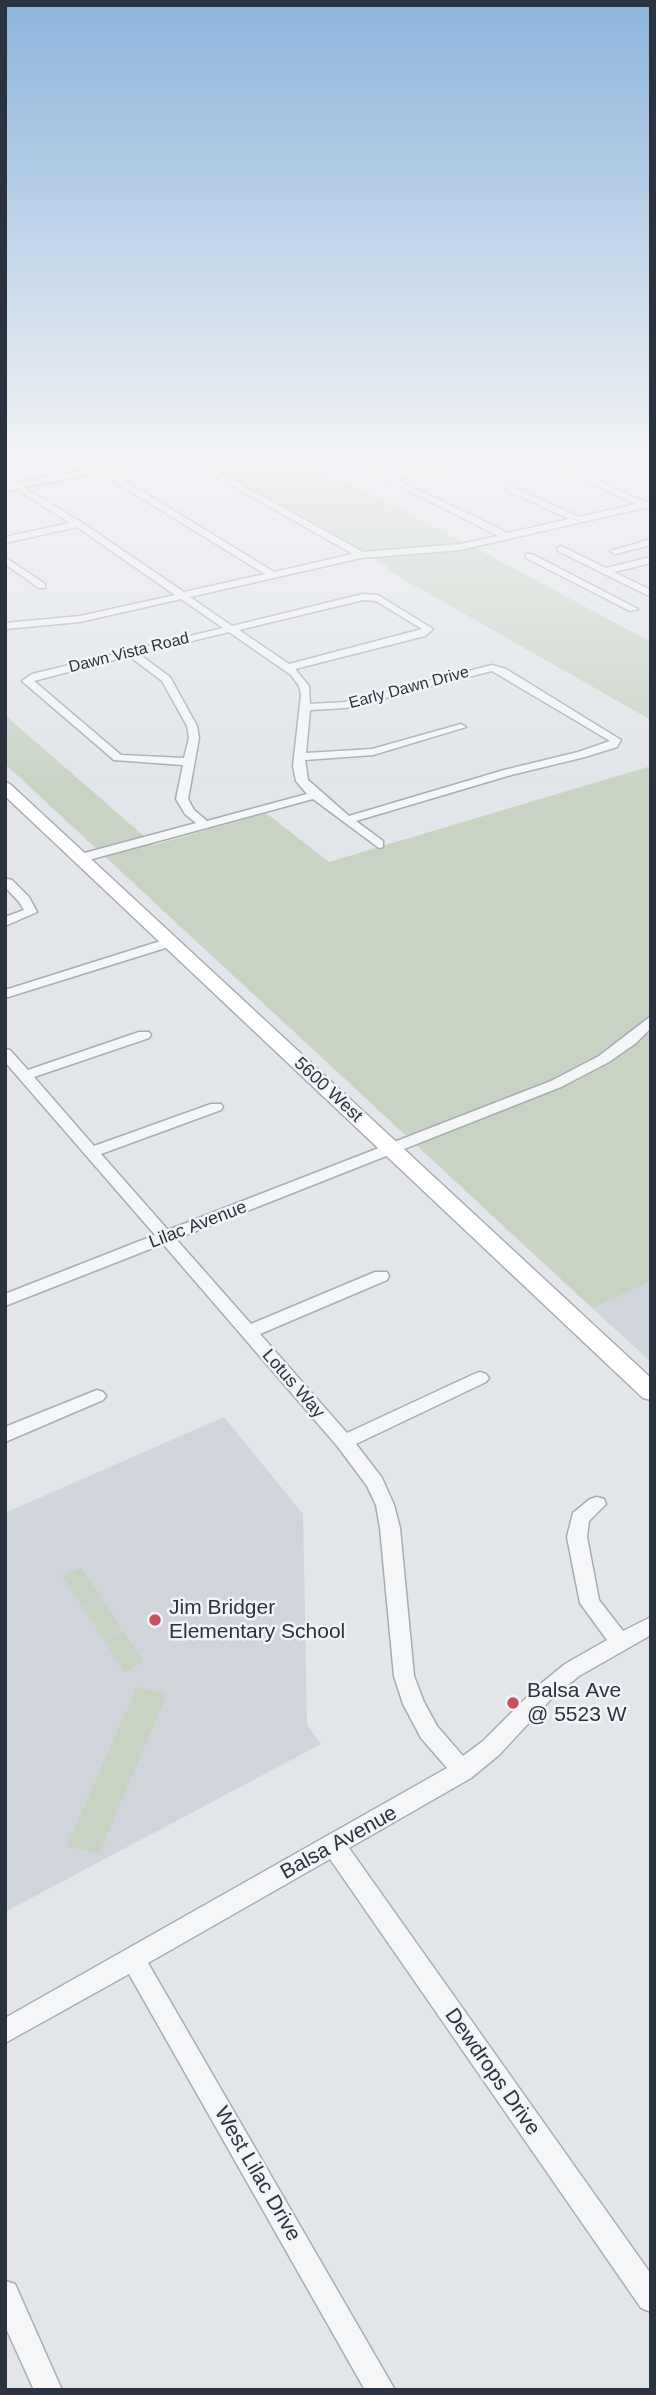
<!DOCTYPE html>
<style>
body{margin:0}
#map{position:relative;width:656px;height:2395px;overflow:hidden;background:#e2e5e9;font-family:Arial,sans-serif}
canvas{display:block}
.frame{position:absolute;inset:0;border:7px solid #2b3340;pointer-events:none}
</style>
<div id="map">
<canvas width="656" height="2395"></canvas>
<div class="frame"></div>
</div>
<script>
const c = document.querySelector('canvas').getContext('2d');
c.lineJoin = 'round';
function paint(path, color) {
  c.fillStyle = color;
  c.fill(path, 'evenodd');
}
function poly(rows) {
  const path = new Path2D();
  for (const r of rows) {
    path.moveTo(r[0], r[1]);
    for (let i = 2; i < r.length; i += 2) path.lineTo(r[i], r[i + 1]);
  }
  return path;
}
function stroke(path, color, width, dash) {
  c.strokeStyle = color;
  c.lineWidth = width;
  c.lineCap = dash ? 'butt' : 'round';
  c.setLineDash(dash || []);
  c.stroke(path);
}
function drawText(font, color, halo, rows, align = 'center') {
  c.font = font + ' Arial,sans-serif';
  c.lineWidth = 5;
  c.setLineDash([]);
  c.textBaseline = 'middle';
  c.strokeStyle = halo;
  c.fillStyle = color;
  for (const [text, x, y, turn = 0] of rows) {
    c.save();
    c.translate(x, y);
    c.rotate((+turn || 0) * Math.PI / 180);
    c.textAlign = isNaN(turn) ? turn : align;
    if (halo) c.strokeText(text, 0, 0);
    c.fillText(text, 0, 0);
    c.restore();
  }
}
paint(poly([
 [651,1282,651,1362,592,1308],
 [224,1417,303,1514,307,1725,321,1744,5,1912,5,1513]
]), '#d0d4db');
paint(poly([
 [193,455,293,455,466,543,362,552,193,458],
 [474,547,651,642,651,720,387,570,391,569,370,557,439,553],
 [5,715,154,845,266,813,329,862,651,766,651,1282,592,1308,5,764],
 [81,1568,101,1598,82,1607,62,1576],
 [102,1599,122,1630,103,1639,83,1608],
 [123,1631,143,1662,124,1672,104,1640],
 [137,1687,167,1694,99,1854,67,1846]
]), '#c8d3c4');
const minor = poly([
 [64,455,83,455,274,572,353,554,178,455,188,455,363,552,460,544,498,536,339,455,349,455,390,475,487,455,503,455,397,479,508,533,569,519,506,490,506,486,509,485,579,517,636,504,562,470,542,455,551,455,568,466,645,502,651,501,651,506,648,507,460,550,361,558,190,597,232,626,363,594,378,595,433,629,425,636,295,669,309,686,310,704,345,702,492,665,506,669,621,740,617,747,585,757,511,775,356,821,383,841,383,847,379,848,313,799,85,861,77,861,77,855,196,823,185,814,176,799,183,765,114,760,22,681,32,674,223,628,181,599,80,622,5,629,5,623,80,616,175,595,77,527,5,543,5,537,70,523,5,482,5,476,81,522,184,592,265,574,76,458,5,471,5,467,64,455],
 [363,600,376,601,422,629,289,664,239,630,363,600],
 [229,632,291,675,299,686,301,695,293,766,296,781,307,794,207,821,194,810,188,799,199,738,197,726,170,677,139,654,229,632],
 [129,656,162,681,187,726,189,738,184,758,121,755,34,681,129,656],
 [492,671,610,741,578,752,504,770,349,816,308,780,305,760,373,755,466,727,461,724,372,749,306,753,310,710,345,708,492,671],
 [634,455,651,458,651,463,635,457,634,455],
 [651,539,651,545,615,554,610,551,651,539],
 [561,546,606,568,651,557,651,563,614,572,651,590,651,597,558,551,558,547,561,546],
 [526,554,532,554,638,609,630,611,526,558,526,554],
 [5,557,45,584,45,588,39,588,5,564,5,557],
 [8,879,12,880,29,897,37,912,5,926,5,917,24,910,19,902,5,887,5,880,8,879],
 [170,938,177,942,175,945,5,998,5,990,170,938],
 [651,1016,651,1028,636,1043,609,1062,561,1087,176,1239,251,1324,375,1272,387,1272,389,1276,387,1280,260,1334,347,1433,474,1374,480,1372,486,1374,489,1378,486,1382,356,1444,382,1478,394,1505,400,1528,414,1676,424,1702,437,1726,463,1756,483,1741,538,1686,565,1664,607,1640,580,1603,567,1537,573,1513,590,1499,597,1497,604,1499,606,1504,589,1521,587,1537,599,1600,623,1631,651,1617,651,1635,579,1676,552,1698,499,1755,471,1778,349,1848,651,2274,651,2312,641,2308,330,1859,148,1963,395,2390,365,2390,129,1974,5,2043,5,2018,447,1768,421,1738,403,1704,394,1676,380,1528,376,1505,367,1486,338,1447,163,1244,5,1306,5,1294,155,1235,5,1062,5,1049,10,1050,28,1070,139,1032,149,1032,151,1035,149,1038,34,1077,94,1146,211,1104,221,1104,223,1107,221,1110,101,1154,168,1230,551,1081,599,1056,651,1016],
 [97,1390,103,1392,106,1396,103,1400,5,1442,5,1427,97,1390],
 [5,2281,15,2284,62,2390,34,2390,5,2326,5,2281]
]);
const tertiary = poly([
 [162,455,183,455,5,491,5,485,162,455]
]);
const secondary = poly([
 [5,782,10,784,651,1378,651,1400,643,1398,5,796,5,782]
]);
stroke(minor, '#a7acb3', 3);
stroke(tertiary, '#a7acb3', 4);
stroke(secondary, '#a7acb3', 3);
paint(minor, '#f5f6f8');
paint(tertiary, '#f5f6f8');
paint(secondary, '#fff');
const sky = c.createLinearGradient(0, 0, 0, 790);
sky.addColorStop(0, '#8bb4db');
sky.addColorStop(0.58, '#f2f3f5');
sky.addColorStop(1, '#f2f3f500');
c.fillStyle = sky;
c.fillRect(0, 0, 656, 790);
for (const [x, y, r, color] of [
 [155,1620,7,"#c55162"],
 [513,1703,7,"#c55162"]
]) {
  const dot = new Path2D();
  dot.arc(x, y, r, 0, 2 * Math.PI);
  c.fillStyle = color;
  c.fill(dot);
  stroke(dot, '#f2f4f7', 2.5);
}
drawText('16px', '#2b3340', '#f2f4f7', [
 ["Dawn Vista Road",129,653,-14],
 ["Early Dawn Drive",409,688,-15]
]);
drawText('18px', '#2b3340', '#f2f4f7', [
 ["5600 West",328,1090,43],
 ["Lilac Avenue",198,1225,-21],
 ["Lotus Way",293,1384,49]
]);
drawText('21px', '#2b3340', '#f2f4f7', [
 ["Jim Bridger",169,1608],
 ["Elementary School",169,1632],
 ["Balsa Ave",527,1691],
 ["@ 5523 W",527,1715]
], 'left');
drawText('21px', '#2b3340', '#f2f4f7', [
 ["Balsa Avenue",339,1843,-29],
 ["Dewdrops Drive",492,2072,55],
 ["West Lilac Drive",257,2174,60]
]);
</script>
